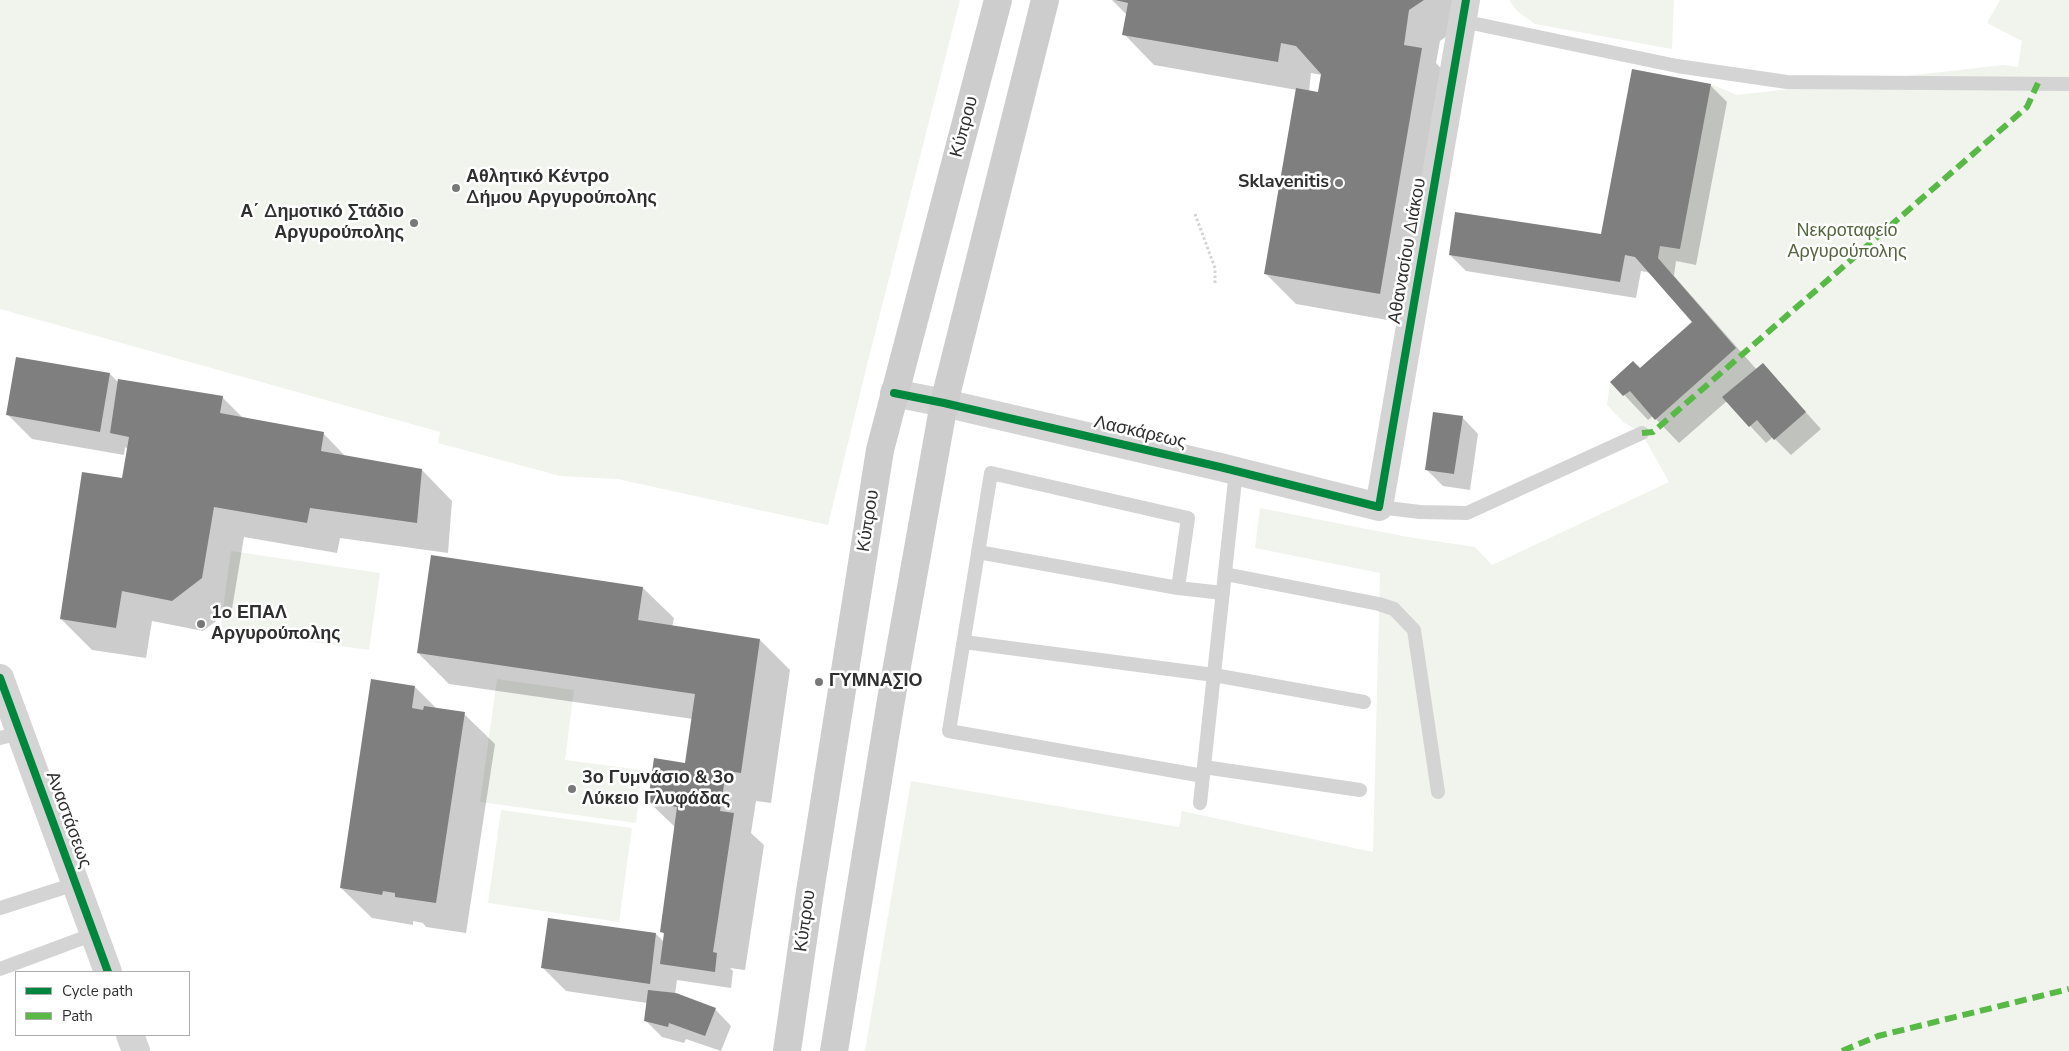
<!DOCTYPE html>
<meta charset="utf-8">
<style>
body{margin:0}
#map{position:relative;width:2069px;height:1051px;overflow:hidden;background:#fff;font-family:"Nunito Sans",sans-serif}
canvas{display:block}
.legend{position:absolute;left:15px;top:971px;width:175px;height:65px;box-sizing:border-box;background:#fff;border:1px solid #acacac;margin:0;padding:6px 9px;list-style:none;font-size:15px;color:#2f2f2f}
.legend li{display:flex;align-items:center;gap:10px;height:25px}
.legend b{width:25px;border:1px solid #acacac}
</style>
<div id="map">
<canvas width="2069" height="1051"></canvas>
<ul class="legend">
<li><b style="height:6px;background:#00873e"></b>Cycle path</li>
<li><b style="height:6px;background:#58b947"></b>Path</li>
</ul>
</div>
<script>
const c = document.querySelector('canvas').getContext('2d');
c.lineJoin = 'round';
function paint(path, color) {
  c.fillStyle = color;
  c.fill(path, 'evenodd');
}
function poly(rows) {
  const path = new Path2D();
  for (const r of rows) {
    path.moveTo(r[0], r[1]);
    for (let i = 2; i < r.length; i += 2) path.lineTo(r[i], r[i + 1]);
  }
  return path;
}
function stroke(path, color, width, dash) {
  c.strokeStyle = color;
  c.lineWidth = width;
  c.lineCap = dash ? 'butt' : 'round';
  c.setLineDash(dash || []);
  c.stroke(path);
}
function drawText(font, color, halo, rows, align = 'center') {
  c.font = font + ' "Nunito Sans",sans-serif';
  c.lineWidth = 5;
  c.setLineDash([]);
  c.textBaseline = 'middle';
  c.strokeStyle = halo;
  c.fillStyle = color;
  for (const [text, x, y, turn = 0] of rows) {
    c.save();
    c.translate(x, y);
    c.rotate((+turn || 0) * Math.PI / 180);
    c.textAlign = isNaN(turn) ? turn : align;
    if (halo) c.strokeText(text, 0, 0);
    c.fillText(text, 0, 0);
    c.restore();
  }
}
paint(poly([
 [0,0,960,0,870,353,828,525,617,479,560,476,438,443,440,432,0,309],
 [1509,0,1674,0,1672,49,1535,24,1517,11],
 [2000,0,2069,0,2069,1051,865,1051,911,781,1179,827,1182,811,1373,852,1380,573,1255,548,1260,508,1408,537,1475,547,1492,565,1669,482,1643,436,1636,429,1624,423,1607,405,1610,382,1633,361,1640,368,1704,311,1658,258,1681,79,1711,84,1737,95,2003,65,2018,67,2022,41,1987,23],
 [231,551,380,573,369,650,220,629],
 [497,679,574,690,565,760,642,770,636,823,480,802],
 [501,810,632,828,619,922,488,903]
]), '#f1f4ed');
paint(poly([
 [1112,0,1467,0,1477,15,1440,41,1436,63,1452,80,1410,324,1296,304,1265,273,1297,90,1154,65,1124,34,1127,15],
 [1311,73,1322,75,1319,94,1309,92],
 [1710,85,1727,102,1696,265,1676,261,1674,276,1757,370,1763,365,1821,429,1791,455,1773,437,1766,443,1727,401,1679,443,1653,416,1648,420,1612,382,1640,370,1694,322,1651,273,1641,271,1636,298,1466,271,1450,255,1607,237],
 [110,374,119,383,222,397,244,419,323,433,346,457,422,470,452,501,448,553,340,538,337,553,244,537,232,609,203,631,152,621,146,658,92,650,61,619,123,479,128,449,125,447,124,455,32,439,8,415],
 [1462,417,1478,434,1470,490,1443,486,1426,469],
 [432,557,643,588,674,618,672,627,760,640,790,670,771,803,756,801,751,833,764,845,745,970,730,968,733,971,731,988,677,980,675,994,715,1009,731,1026,721,1051,686,1039,684,1043,662,1037,645,1020,647,1003,566,991,542,967,549,919,656,934,664,942,665,935,661,931,676,828,649,802,686,764,693,719,449,684,418,653],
 [415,687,437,709,464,714,495,744,466,933,426,927,423,923,413,921,413,925,372,918,341,888]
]), '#0003');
paint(poly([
 [1115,0,1424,0,1409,10,1404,45,1422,48,1380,294,1264,274,1296,88,1318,92,1321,74,1296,46,1281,43,1278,62,1122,35,1128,3],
 [1632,69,1711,84,1680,249,1660,246,1658,258,1736,348,1655,420,1630,391,1623,396,1610,382,1633,361,1640,368,1692,322,1635,257,1625,255,1620,282,1449,255,1455,212,1601,234],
 [16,357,110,373,100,432,6,415],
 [1763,363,1806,412,1774,440,1757,420,1749,427,1722,397],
 [118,379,223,396,220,413,324,432,321,451,422,469,417,523,310,508,307,523,214,507,202,578,172,601,122,591,116,628,60,619,82,472,122,478,129,437,110,433],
 [1433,412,1463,416,1454,474,1425,470],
 [431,555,643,587,638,620,760,639,741,773,726,771,720,811,734,813,713,952,717,953,715,972,660,964,664,933,660,932,677,807,648,802,654,758,685,763,695,694,417,653],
 [371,679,415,686,412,708,423,710,424,706,465,712,436,903,395,897,395,893,383,891,382,895,340,888],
 [548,918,656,933,650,984,541,968],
 [648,990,676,993,716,1008,705,1036,669,1023,668,1027,644,1021]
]), '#7f7f7f');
stroke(poly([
 [1195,214,1215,268,1215,285]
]), '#d4d4d4', 3, [2.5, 2.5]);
stroke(poly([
 [1462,21,1677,66,1787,82,2069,84],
 [1379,507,1420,512,1467,513,1642,433],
 [978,552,1178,588,1223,593],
 [1225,574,1379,604,1394,609,1414,630,1438,792],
 [1178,588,1188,518,991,473,949,731,1203,776],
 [964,642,1214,675,1364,702],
 [0,738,20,733],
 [1204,767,1360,790],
 [1200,803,1236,471],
 [0,908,75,884],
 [0,969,94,934]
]), '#d4d4d4', 14);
stroke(poly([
 [894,393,944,403,1220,467,1379,507,1466,0],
 [0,678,108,972],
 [130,1035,136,1051]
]), '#d4d4d4', 28);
stroke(poly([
 [787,1051,809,898,880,450,998,0],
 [834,1051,891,700,944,403,1045,0]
]), '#cdcdcd', 28);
stroke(poly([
 [1642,433,1653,432,2027,107,2038,83],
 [1842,1051,1878,1036,2069,989]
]), '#58b947', 6, [12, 6]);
stroke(poly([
 [894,393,944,403,1220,467,1379,507,1466,0],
 [0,678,108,972]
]), '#00873e', 8);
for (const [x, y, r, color] of [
 [1339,183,5,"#787878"],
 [456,188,5,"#787878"],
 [414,223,5,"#787878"],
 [201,624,5,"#787878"],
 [819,682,5,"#787878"],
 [572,789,5,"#787878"]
]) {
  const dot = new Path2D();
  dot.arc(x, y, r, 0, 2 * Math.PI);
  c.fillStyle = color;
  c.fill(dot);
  stroke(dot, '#fff', 2);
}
drawText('18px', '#2f2f2f', '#fff', [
 ["Κύπρου",965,127,-75],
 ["Αθανασίου Διάκου",1408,251,-80],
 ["Λασκάρεως",1140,433,13],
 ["Κύπρου",869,521,-81],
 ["Αναστάσεως",68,820,70],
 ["Κύπρου",806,921,-82]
]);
drawText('bold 18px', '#2f2f2f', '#fff', [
 ["Αθλητικό Κέντρο",466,178],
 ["Δήμου Αργυρούπολης",466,199],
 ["Sklavenitis",1329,183,"right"],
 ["Α΄ Δημοτικό Στάδιο",404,213,"right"],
 ["Αργυρούπολης",404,234,"right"],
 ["1o ΕΠΑΛ",211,614],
 ["Αργυρούπολης",211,635],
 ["ΓΥΜΝΑΣΙΟ",829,682],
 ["3ο Γυμνάσιο & 3ο",582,779],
 ["Λύκειο Γλυφάδας",582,800]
], 'left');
drawText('18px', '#556740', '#fff', [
 ["Νεκροταφείο",1847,232],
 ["Αργυρούπολης",1847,253]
]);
</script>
